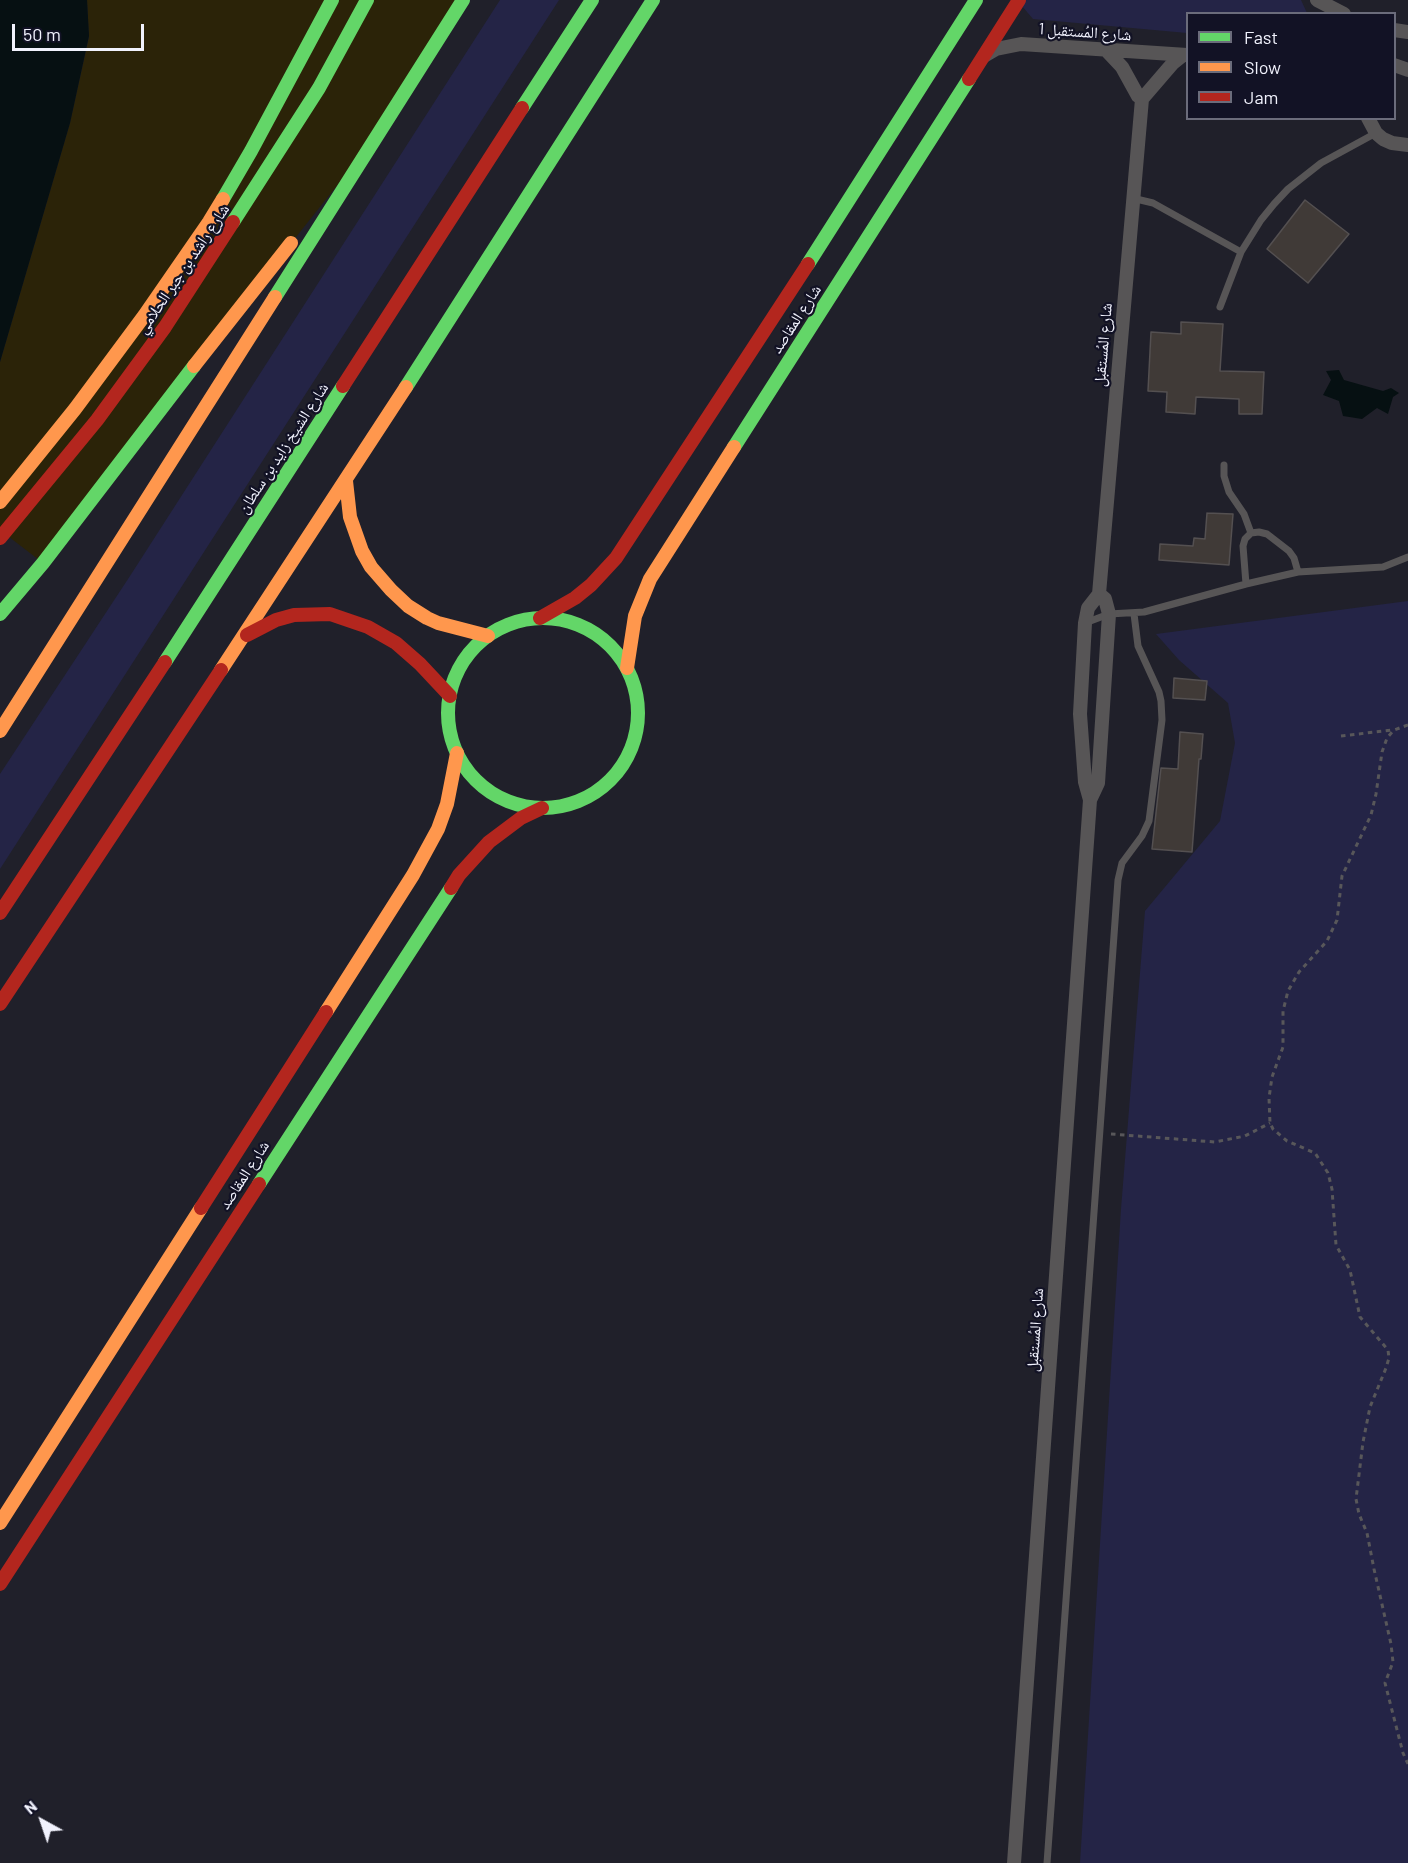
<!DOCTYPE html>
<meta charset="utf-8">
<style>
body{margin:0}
#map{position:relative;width:1408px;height:1863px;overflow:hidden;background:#20202a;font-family:Barlow,sans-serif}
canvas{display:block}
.legend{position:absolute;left:1186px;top:12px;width:210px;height:108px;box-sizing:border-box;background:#121225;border:2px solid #6b6c7b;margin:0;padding:8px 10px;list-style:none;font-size:18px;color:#f1f2fd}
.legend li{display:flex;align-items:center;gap:12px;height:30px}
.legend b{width:30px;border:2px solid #6b6c7b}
.north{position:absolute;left:12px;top:1791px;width:60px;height:60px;-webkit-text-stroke:4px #121225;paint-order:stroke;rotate:320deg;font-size:16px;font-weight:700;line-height:24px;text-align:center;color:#f1f2fd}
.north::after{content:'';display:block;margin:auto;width:21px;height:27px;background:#f1f2fd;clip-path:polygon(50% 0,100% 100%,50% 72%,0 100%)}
.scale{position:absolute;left:12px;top:24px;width:132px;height:27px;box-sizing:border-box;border:3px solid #f1f2fd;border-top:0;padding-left:8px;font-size:18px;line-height:21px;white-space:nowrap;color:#f1f2fd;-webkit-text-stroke:4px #121225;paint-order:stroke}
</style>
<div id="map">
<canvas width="1408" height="1863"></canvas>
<ul class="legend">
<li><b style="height:8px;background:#63d668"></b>Fast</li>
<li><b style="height:8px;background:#ff974d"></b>Slow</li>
<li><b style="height:8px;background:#b3261e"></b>Jam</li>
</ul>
<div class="north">N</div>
<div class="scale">50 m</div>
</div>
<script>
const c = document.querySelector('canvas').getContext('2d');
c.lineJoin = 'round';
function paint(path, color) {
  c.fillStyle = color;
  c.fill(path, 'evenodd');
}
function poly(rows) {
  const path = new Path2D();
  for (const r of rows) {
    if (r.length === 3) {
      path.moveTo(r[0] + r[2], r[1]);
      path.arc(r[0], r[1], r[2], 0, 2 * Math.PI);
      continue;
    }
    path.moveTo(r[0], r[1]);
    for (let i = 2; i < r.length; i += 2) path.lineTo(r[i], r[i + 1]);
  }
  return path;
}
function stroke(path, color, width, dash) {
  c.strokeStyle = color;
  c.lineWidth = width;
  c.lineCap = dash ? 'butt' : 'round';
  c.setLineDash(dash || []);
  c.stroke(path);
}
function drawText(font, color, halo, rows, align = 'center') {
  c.font = font + ' Barlow,"Noto Naskh Arabic",sans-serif';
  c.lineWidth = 4.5;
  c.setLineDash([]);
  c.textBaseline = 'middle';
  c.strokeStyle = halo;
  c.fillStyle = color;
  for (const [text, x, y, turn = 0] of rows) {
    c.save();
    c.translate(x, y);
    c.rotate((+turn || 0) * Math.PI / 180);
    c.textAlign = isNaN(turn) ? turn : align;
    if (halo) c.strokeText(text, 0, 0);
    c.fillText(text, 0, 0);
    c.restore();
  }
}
paint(poly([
 [500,0,559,0,0,869,0,774,130,576],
 [1025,0,1301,0,1307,13,1188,14,1187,33,1033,19,1022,6],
 [1408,601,1408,1863,1080,1863,1121,1209,1145,911,1220,821,1235,743,1228,703,1179,660,1156,634]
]), '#242446');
paint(poly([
 [87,0,463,0,370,144,199,359,43,563,0,530,0,362,70,123,89,37]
]), '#2b2308');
paint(poly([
 [0,0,87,0,89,36,70,123,0,362],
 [1339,370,1344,380,1383,391,1391,388,1399,393,1393,397,1388,414,1377,408,1362,419,1343,416,1339,401,1323,395,1331,380,1326,371]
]), '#061012');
const building = poly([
 [1305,200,1349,234,1308,283,1267,249,1305,200],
 [1181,322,1223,324,1220,371,1264,372,1262,414,1239,414,1239,399,1196,397,1195,414,1166,412,1167,392,1148,391,1151,332,1181,334,1181,322],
 [1207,513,1233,514,1229,565,1159,560,1160,544,1193,546,1194,538,1205,539,1207,513],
 [1174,678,1207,681,1205,700,1173,698,1174,678],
 [1180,732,1203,734,1201,759,1199,759,1192,852,1152,849,1161,768,1178,769,1180,732]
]);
paint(building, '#403a37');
stroke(building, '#545051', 1.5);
stroke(poly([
 [1408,725,1394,730,1387,738,1382,752,1376,794,1371,815,1342,876,1337,920,1327,941,1299,972,1288,991,1283,1011,1283,1047,1272,1077,1269,1098,1270,1123,1273,1129,1287,1141,1315,1153,1328,1173,1332,1189,1336,1245,1350,1270,1360,1317,1388,1350,1389,1358,1386,1368,1370,1407,1363,1442,1356,1499,1359,1514,1367,1533,1374,1569,1391,1644,1393,1662,1385,1683,1403,1753,1408,1764],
 [1341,736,1392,730],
 [1111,1134,1215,1142,1245,1136,1270,1123]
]), '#58575a', 3, [4.5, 4.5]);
stroke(poly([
 [1132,198,1153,203,1241,252],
 [1220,307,1241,252,1261,220,1274,204,1288,189,1321,163,1376,133],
 [1224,465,1224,476,1229,492,1244,514,1251,533],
 [1246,584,1243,546,1245,539,1251,533,1259,532,1267,534,1289,551,1294,558,1298,572],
 [1085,623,1109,614,1144,612,1246,584,1298,572,1383,567,1408,557],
 [1047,1863,1118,880,1122,863,1142,836,1149,821,1162,720,1161,701,1159,692,1138,646,1134,614]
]), '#575556', 7);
stroke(poly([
 [1317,0,1344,14],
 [1394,30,1408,32],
 [1106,50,1122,67,1138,96,1142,99],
 [984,56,996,49,1021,44,1187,55],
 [1394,65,1408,70],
 [1368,118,1376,133,1383,139,1392,143,1408,145],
 [1090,800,1098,783,1109,614,1105,599,1099,594],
 [1014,1863,1090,800,1085,782,1080,714,1085,623,1088,608,1099,594,1142,99,1173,63,1183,55]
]), '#575556', 14);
stroke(poly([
 [522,108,592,0],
 [223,199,251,151,332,0],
 [233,222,319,88,367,0],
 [808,264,976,0],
 [275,297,463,0],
 [406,387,653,0],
 [734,447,969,79],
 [0,614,43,563,194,366],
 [543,713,95],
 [165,662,343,386],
 [259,1184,451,888]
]), '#63d668', 14);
stroke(poly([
 [194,366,291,243],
 [346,481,350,517,362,551,371,567,391,590,408,606,427,618,438,623,488,636],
 [0,502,75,409,144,316,209,222,223,199],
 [627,668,635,616,650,579,734,447],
 [221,670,406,387],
 [0,731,275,297],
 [326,1012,413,875,438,829,447,804,457,753],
 [0,1523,201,1208]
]), '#ff974d', 14);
stroke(poly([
 [969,79,1019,0],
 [343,386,522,108],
 [0,538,97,420,165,327,233,222],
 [540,618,575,598,591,585,616,558,808,264],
 [247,635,276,620,294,615,330,614,368,627,396,643,420,664,450,696],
 [451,888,459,875,489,842,521,818,542,808],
 [0,913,165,662],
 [0,1004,221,670],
 [201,1208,326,1012],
 [0,1584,259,1184]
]), '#b3261e', 14);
drawText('16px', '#f1f2fd', '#121225', [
 ["شارع المُستقبل 1",1085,32,4],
 ["شارع راشد بن جبر الحلامي",183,269,-56],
 ["شارع المقاصد",796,319,-57],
 ["شارع المُستقبل",1103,345,-85],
 ["شارع الشيخ زايد بن سلطان",283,448,-57],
 ["شارع المقاصد",244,1175,-57],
 ["شارع المُستقبل",1035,1330,-86]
]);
</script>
